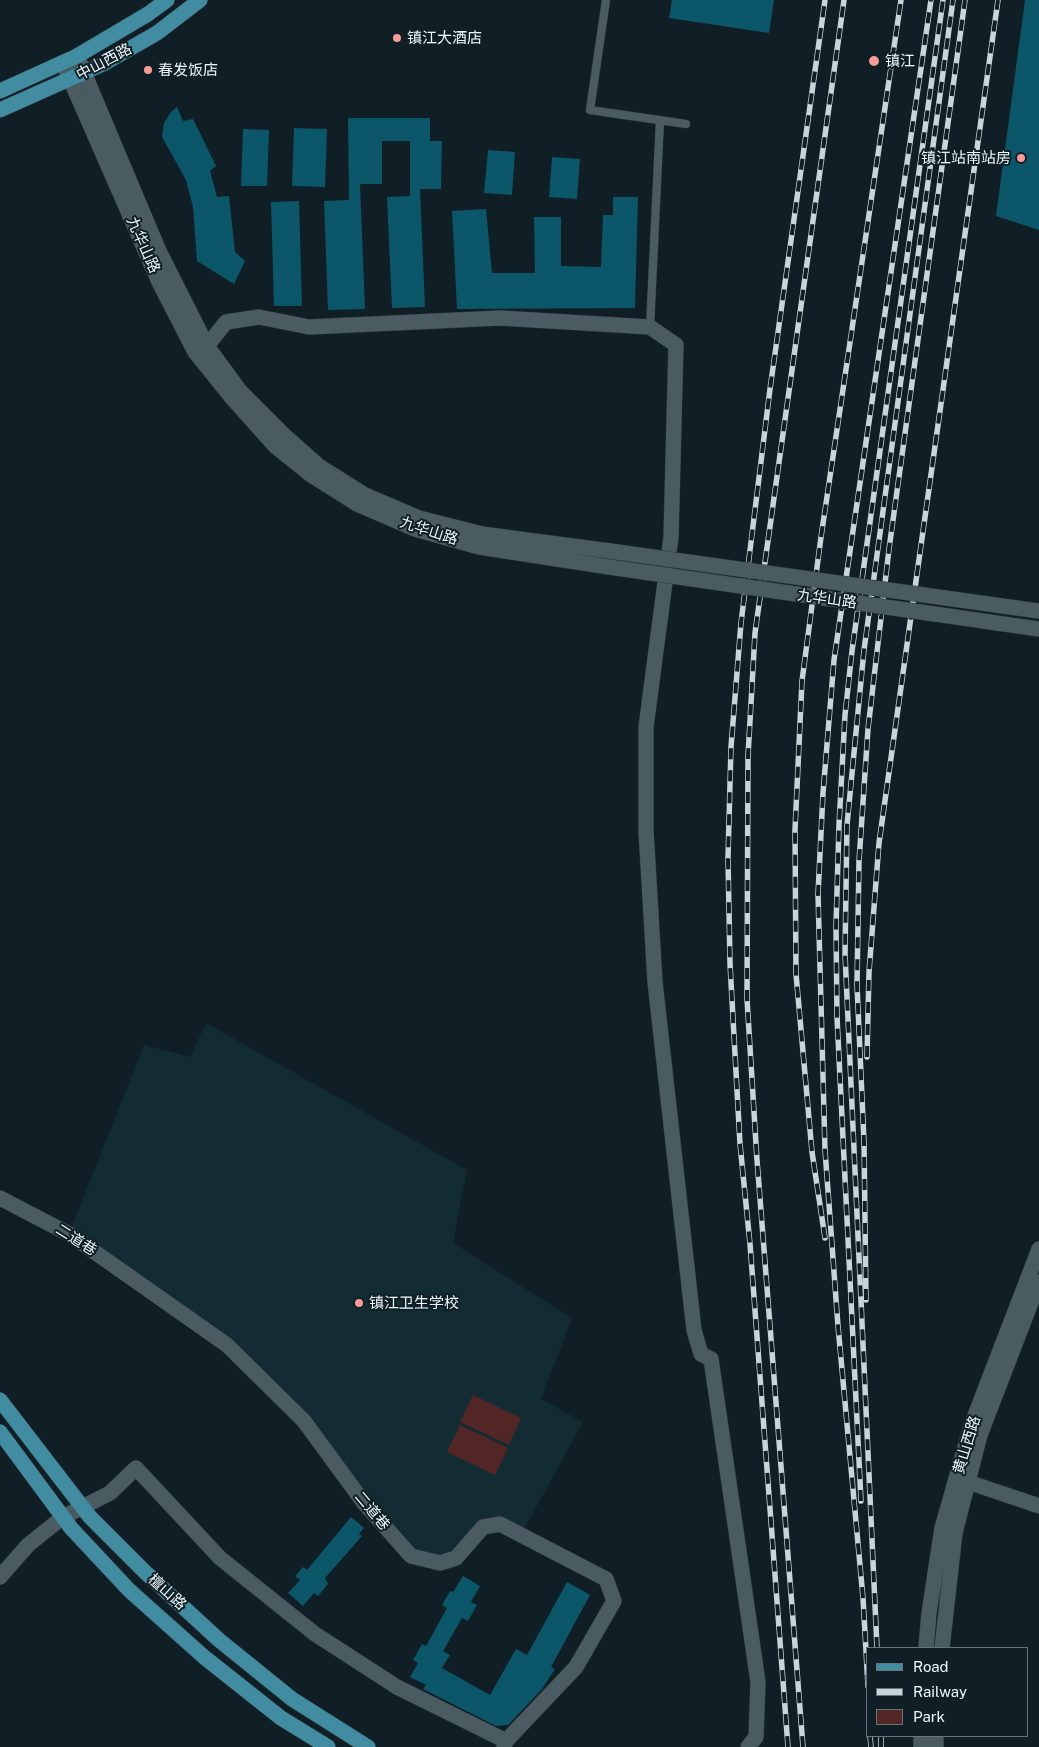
<!DOCTYPE html>
<meta charset="utf-8">
<style>
body{margin:0}
#map{position:relative;width:1039px;height:1747px;overflow:hidden;background:#0f1f25;font-family:"Public Sans",sans-serif}
canvas{display:block}
.legend{position:absolute;left:866px;top:1647px;width:162px;height:90px;box-sizing:border-box;background:#0f1f25;border:1px solid #68757b;margin:0;padding:6px 9px;list-style:none;font-size:15px;color:#edf7fb}
.legend li{display:flex;align-items:center;gap:10px;height:25px}
.legend b{width:25px;border:1px solid #68757b}
</style>
<div id="map">
<canvas width="1039" height="1747"></canvas>
<ul class="legend">
<li><b style="height:6px;background:#428ca2"></b>Road</li>
<li><b style="height:6px;background:#cad5d9"></b>Railway</li>
<li><b style="height:14px;background:#522625"></b>Park</li>
</ul>
</div>
<script>
const c = document.querySelector('canvas').getContext('2d');
c.lineJoin = 'round';
function paint(path, color) {
  c.fillStyle = color;
  c.fill(path, 'evenodd');
}
function poly(rows) {
  const path = new Path2D();
  for (const r of rows) {
    path.moveTo(r[0], r[1]);
    for (let i = 2; i < r.length; i += 2) path.lineTo(r[i], r[i + 1]);
  }
  return path;
}
function stroke(path, color, width, dash) {
  c.strokeStyle = color;
  c.lineWidth = width;
  c.lineCap = dash ? 'butt' : 'round';
  c.setLineDash(dash || []);
  c.stroke(path);
}
function drawText(font, color, halo, rows, align = 'center') {
  c.font = font + ' "Public Sans","Noto Sans SC",sans-serif';
  c.lineWidth = 4;
  c.setLineDash([]);
  c.textBaseline = 'middle';
  c.strokeStyle = halo;
  c.fillStyle = color;
  for (const [text, x, y, turn = 0] of rows) {
    c.save();
    c.translate(x, y);
    c.rotate((+turn || 0) * Math.PI / 180);
    c.textAlign = isNaN(turn) ? turn : align;
    if (halo) c.strokeText(text, 0, 0);
    c.fillText(text, 0, 0);
    c.restore();
  }
}
paint(poly([
 [206,1023,467,1170,453,1243,572,1318,541,1399,583,1422,521,1535,500,1524,456,1558,411,1556,304,1421,227,1345,69,1234,144,1045,190,1057]
]), '#132c34');
paint(poly([
 [473,1395,521,1418,509,1445,460,1422],
 [460,1425,508,1448,495,1475,447,1452]
]), '#522625');
paint(poly([
 [672,0,774,0,769,33,669,18],
 [1025,0,1039,0,1039,230,996,216],
 [177,107,183,121,193,119,216,166,210,171,217,197,229,196,235,252,245,261,234,284,197,261,193,207,186,180,162,137,164,123,171,112],
 [348,118,430,118,430,141,442,141,441,189,420,189,425,307,392,308,387,197,410,196,410,141,382,141,382,184,360,184,365,309,328,310,324,201,349,200],
 [294,128,327,129,325,187,292,186],
 [243,129,269,130,267,186,241,186],
 [488,150,515,152,512,195,484,193],
 [552,157,580,159,577,199,549,197],
 [613,197,638,197,635,308,457,309,452,211,486,209,492,273,535,273,534,217,561,217,561,266,601,267,603,215,613,215],
 [299,201,302,306,274,306,271,202],
 [351,1517,364,1528,359,1534,362,1536,325,1578,328,1584,318,1596,314,1593,303,1606,288,1593,300,1580,295,1576,303,1567,307,1570],
 [463,1576,480,1586,471,1602,477,1605,468,1621,462,1618,443,1651,450,1655,442,1668,490,1695,516,1649,527,1655,567,1582,590,1595,551,1667,555,1669,542,1689,508,1725,496,1726,423,1689,426,1685,410,1677,418,1663,413,1660,422,1644,426,1646,447,1608,442,1605,450,1591,453,1592]
]), '#0c566a');
const lane = poly([
 [606,0,590,110,686,124],
 [650,327,660,120]
]);
const street = poly([
 [207,346,226,322,259,317,309,327,500,318,650,327,676,345,671,537,646,727,646,831,655,982,694,1330,701,1354,711,1359,758,1682,756,1737,748,1747],
 [0,1198,69,1234,227,1345,304,1421,364,1503,411,1556,440,1563,456,1558,483,1527,500,1524,606,1579,614,1601,576,1667,506,1741,504,1747],
 [0,1577,28,1545,63,1517,110,1493,136,1468,220,1558,315,1634,397,1687,506,1741]
]);
const secondary = poly([
 [77,56,159,251,207,346,240,391,284,435,319,466,365,495,419,518,482,534,610,551],
 [63,63,159,282,195,352,232,398,275,446,311,475,357,504,415,529,479,547,609,567],
 [968,1482,1039,1506],
 [926,1648,929,1613,942,1528,971,1426,1039,1249],
 [942,1648,955,1533,980,1435,1039,1282],
 [921,1736,921,1747],
 [936,1736,936,1747]
]);
const primary = poly([
 [0,91,77,56,148,14,167,0],
 [0,110,103,64,157,33,200,0],
 [0,1400,90,1517,145,1572,219,1640,292,1699,368,1747],
 [0,1432,71,1528,129,1590,204,1657,281,1718,328,1747]
]);
stroke(lane, '#2f393d', 9);
stroke(street, '#2f393d', 16);
stroke(secondary, '#2f393d', 16);
stroke(primary, '#2f393d', 16);
stroke(lane, '#4a5c62', 8);
stroke(street, '#4a5c62', 15);
stroke(secondary, '#4a5c62', 15);
stroke(primary, '#428ca2', 15);
const rail = poly([
 [867,1057,869,972,879,843,998,0],
 [825,1238,812,1152,796,974,795,830,802,681,821,537,901,0],
 [866,1300,864,1142,857,985,859,861,868,729,889,549,965,0],
 [861,1501,837,1017,836,926,839,825,845,715,852,651,943,0],
 [877,1648,845,954,847,825,864,650,953,0],
 [868,1686,863,1598,838,1326,825,1150,818,894,823,793,834,660,931,0],
 [870,1736,871,1747],
 [881,1736,881,1747],
 [788,1747,750,1244,740,1144,730,964,728,858,731,747,741,623,770,389,825,0],
 [803,1747,757,1160,747,999,748,756,755,633,844,0]
]);
stroke(rail, '#cad5d9', 5.5);
stroke(rail, '#0f1f25', 4, [11]);
const secondaryBridge = poly([
 [610,551,1039,611],
 [609,567,1039,629]
]);
stroke(secondaryBridge, '#2f393d', 16, []);
stroke(secondaryBridge, '#4a5c62', 15);
for (const [x, y, r, color] of [
 [397,38,5,"#f59b98"],
 [874,61,6,"#f59b98"],
 [148,70,5,"#f59b98"],
 [1021,158,5,"#f59b98"],
 [359,1303,5,"#f59b98"]
]) {
  const dot = new Path2D();
  dot.arc(x, y, r, 0, 2 * Math.PI);
  c.fillStyle = color;
  c.fill(dot);
  stroke(dot, '#0f1f25', 2);
}
drawText('15px', '#edf7fb', '#0f1f25', [
 ["镇江大酒店",407,38],
 ["镇江",885,61],
 ["春发饭店",158,70],
 ["镇江站南站房",1011,158,"right"],
 ["镇江卫生学校",369,1303]
], 'left');
drawText('15px', '#edf7fb', '#0f1f25', [
 ["中山西路",104,62,-28],
 ["九华山路",143,245,66],
 ["九华山路",429,531,18],
 ["九华山路",827,599,8],
 ["二道巷",76,1240,32],
 ["黄山西路",967,1445,-73],
 ["二道巷",372,1511,50],
 ["檀山路",167,1592,42]
]);
</script>
